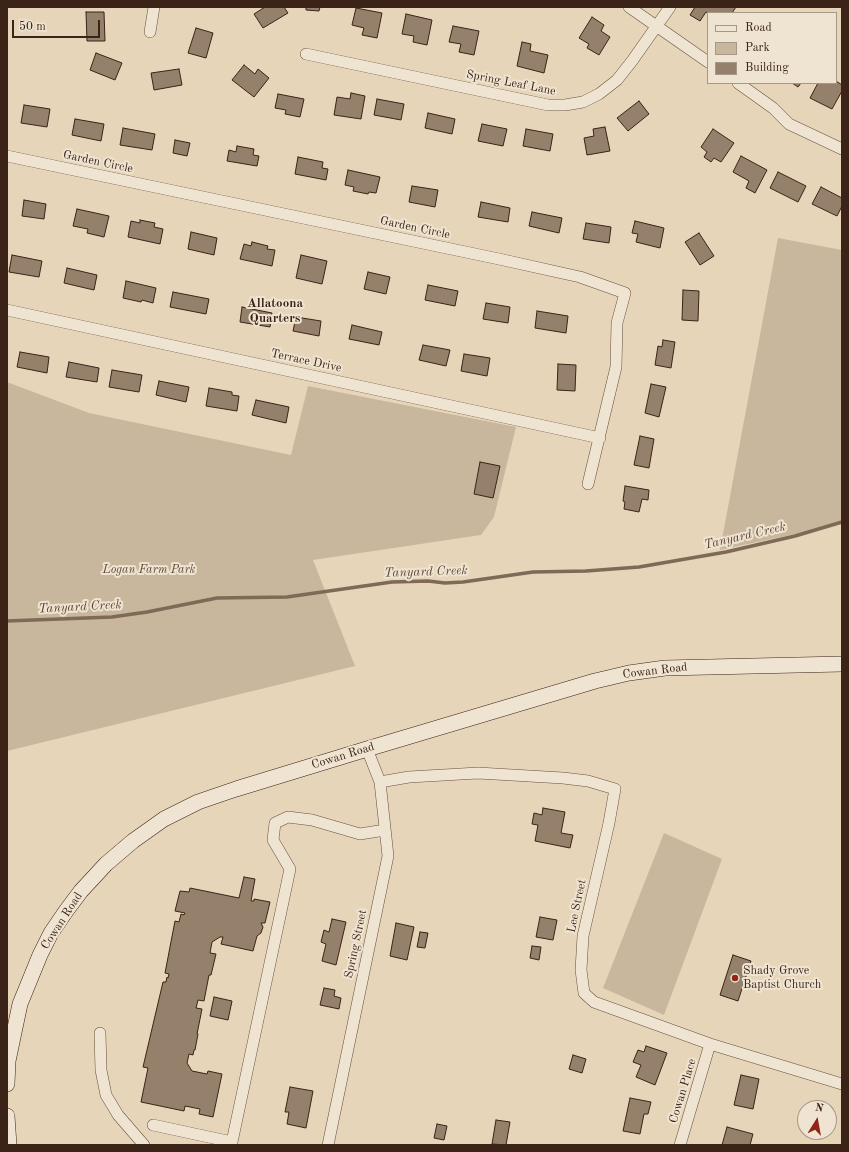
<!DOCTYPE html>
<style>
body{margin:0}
#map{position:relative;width:849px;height:1152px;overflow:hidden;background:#e6d5b8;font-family:"Old Standard TT",serif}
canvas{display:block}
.frame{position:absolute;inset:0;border:8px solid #3b2317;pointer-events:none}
.legend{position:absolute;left:707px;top:12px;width:130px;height:72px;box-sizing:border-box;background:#efe4d1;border:1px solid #a79787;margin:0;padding:5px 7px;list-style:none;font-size:12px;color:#3b2317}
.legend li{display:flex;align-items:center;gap:8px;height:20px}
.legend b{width:20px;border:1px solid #a79787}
.north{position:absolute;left:797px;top:1100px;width:40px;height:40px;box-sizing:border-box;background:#efe4d1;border:1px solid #a79787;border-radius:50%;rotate:11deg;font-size:11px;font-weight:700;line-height:16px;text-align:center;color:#3b2317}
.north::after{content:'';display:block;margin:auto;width:14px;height:18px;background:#8f2418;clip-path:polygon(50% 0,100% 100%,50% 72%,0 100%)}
.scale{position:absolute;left:12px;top:20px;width:88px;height:18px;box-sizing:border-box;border:2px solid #3b2317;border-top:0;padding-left:5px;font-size:12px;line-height:14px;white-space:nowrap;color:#3b2317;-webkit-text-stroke:3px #efe4d1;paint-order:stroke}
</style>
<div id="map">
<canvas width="849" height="1152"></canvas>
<div class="frame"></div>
<ul class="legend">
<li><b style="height:5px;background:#efe4d1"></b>Road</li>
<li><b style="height:11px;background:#c9b79d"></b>Park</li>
<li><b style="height:11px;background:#94806b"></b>Building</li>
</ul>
<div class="north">N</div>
<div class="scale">50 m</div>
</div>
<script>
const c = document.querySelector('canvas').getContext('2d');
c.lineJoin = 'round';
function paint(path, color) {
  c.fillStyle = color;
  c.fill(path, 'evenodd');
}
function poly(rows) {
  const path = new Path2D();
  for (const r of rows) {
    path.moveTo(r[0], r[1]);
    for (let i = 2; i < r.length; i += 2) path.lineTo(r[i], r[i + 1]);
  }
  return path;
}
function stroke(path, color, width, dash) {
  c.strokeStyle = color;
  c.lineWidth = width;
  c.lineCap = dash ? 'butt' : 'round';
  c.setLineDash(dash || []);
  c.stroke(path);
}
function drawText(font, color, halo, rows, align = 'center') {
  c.font = font + ' "Old Standard TT",serif';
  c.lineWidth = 4;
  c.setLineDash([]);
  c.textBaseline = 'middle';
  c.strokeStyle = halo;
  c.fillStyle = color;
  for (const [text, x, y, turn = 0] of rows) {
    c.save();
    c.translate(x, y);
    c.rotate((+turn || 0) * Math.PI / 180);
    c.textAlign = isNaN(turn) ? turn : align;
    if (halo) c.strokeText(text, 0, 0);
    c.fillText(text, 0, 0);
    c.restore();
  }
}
paint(poly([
 [778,238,842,250,842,524,720,550],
 [7,382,89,413,291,455,308,386,516,427,494,517,481,535,313,560,355,666,7,751],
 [664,833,722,859,664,1015,603,988]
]), '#c9b79d');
stroke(poly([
 [7,621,112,617,147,612,217,598,287,597,392,582,428,581,445,583,463,582,533,572,586,571,639,567,726,552,795,536,842,522]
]), '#7f6957', 3.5);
const building = poly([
 [265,7,284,7,288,13,263,28,254,14,265,7],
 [306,7,320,7,319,11,306,10,306,7],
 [695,7,736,7,732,13,708,13,706,12,700,21,690,15,695,7],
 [356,8,382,13,377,38,362,35,364,28,352,25,356,8],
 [86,12,104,12,105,41,87,41,86,12],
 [406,14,432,20,427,45,413,42,414,36,402,34,406,14],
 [592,17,604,25,601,31,610,37,599,55,587,48,589,44,579,38,592,17],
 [453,26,479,31,474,55,459,52,461,44,449,42,453,26],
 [196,28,213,33,206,58,188,53,196,28],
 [522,42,531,44,530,51,548,55,544,73,517,66,522,42],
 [96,53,122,63,115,80,90,70,96,53],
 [244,65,255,74,258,69,269,78,254,97,232,80,244,65],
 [179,69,182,85,154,90,151,73,179,69],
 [836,81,842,85,842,91,832,109,810,98,818,83,836,83,836,81],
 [792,83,801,83,798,87,792,83],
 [351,93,365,96,361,119,334,115,337,97,350,99,351,93],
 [278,94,304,99,300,117,285,114,286,110,275,108,278,94],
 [377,99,404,104,401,120,374,115,377,99],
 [639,101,649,114,628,131,617,118,639,101],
 [24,105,50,109,47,127,21,123,24,105],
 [428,113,455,119,452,134,425,128,428,113],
 [75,119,104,124,101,141,72,135,75,119],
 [482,124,507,129,503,146,478,141,482,124],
 [605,127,610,151,587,155,584,138,594,136,593,129,605,127],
 [123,128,155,134,152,150,120,145,123,128],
 [526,129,553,134,550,151,523,146,526,129],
 [713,129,734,143,721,162,714,158,711,162,704,157,707,152,701,147,713,129],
 [175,140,190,143,187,156,173,153,175,140],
 [237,146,254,149,253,155,259,156,257,166,227,161,229,150,236,152,237,146],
 [741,156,767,170,755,193,746,188,749,181,733,172,741,156],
 [298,157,323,162,322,168,328,169,326,180,295,174,298,157],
 [348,170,380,177,376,193,369,192,368,194,353,191,354,187,345,185,348,170],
 [778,172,806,186,798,202,770,188,778,172],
 [412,186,438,190,435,207,409,202,412,186],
 [821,187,842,198,842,206,837,216,812,204,821,187],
 [24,200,46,204,44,219,22,216,24,200],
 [481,202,510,208,508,222,478,217,481,202],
 [77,209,109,216,104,237,87,233,88,229,73,226,77,209],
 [532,212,562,218,559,233,529,226,532,212],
 [140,220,155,223,154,227,163,229,160,244,128,237,131,221,140,223,140,220],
 [635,221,664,228,660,248,636,242,638,234,632,233,635,221],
 [586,223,611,227,609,243,583,239,586,223],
 [191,232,217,238,214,255,188,249,191,232],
 [699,233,714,256,700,265,685,242,699,233],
 [252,242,268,246,267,249,275,250,272,266,240,259,244,244,251,246,252,242],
 [12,255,42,261,39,277,9,272,12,255],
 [301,255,327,261,322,284,296,278,301,255],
 [67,268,97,275,94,290,64,283,67,268],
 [368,272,390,277,386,294,364,289,368,272],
 [126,281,156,288,153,303,142,300,141,302,123,298,126,281],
 [428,285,458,291,455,306,425,300,428,285],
 [683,290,699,291,698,321,682,320,683,290],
 [173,292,209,299,206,314,170,307,173,292],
 [486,303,510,307,508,323,483,319,486,303],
 [242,307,272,313,270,327,240,322,242,307],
 [537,311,568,316,566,333,535,328,537,311],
 [296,317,321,321,319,336,293,331,296,317],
 [352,325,382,332,379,345,349,339,352,325],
 [663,340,675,342,671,368,655,365,658,346,662,347,663,340],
 [423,345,450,350,446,366,419,360,423,345],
 [20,352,49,357,47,373,17,367,20,352],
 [464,354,490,358,487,376,461,371,464,354],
 [69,362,99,368,97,382,66,377,69,362],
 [558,364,576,365,575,391,557,390,558,364],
 [112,370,142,375,139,392,109,387,112,370],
 [159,381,189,387,186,402,156,395,159,381],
 [651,384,666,387,659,417,645,413,651,384],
 [209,388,232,392,232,395,239,396,237,411,206,406,209,388],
 [256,400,289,407,286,423,252,415,256,400],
 [640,436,654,439,649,468,634,465,640,436],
 [480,462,500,466,493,498,474,494,480,462],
 [625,486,649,490,648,500,642,499,639,512,624,509,625,502,623,501,625,486],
 [543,808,565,812,561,833,573,835,570,848,535,841,538,825,532,824,534,813,542,815,543,808],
 [244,877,255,879,251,901,254,901,254,899,270,902,265,923,261,923,263,927,261,933,257,936,253,951,221,944,223,937,220,937,212,942,210,953,216,954,211,975,209,975,204,1001,198,1000,196,1008,202,1009,197,1034,198,1034,195,1050,194,1050,193,1055,189,1054,187,1063,192,1071,207,1074,208,1071,222,1074,213,1117,199,1114,200,1109,185,1106,184,1111,141,1102,148,1068,143,1067,163,982,166,982,167,977,168,978,169,974,165,973,175,921,179,922,181,914,184,915,185,913,175,911,180,891,189,892,190,888,239,898,244,877],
 [540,917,557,920,553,940,536,937,540,917],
 [332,919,346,922,336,965,322,961,326,944,321,942,324,930,329,932,332,919],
 [396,923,414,927,407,960,390,956,396,923],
 [420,932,428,933,425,948,417,947,420,932],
 [532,946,541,947,539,960,530,958,532,946],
 [733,955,751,961,738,1001,720,995,733,955],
 [324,988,335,990,334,996,341,998,339,1009,320,1005,324,988],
 [214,997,232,1001,228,1020,210,1016,214,997],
 [646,1046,667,1053,655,1085,636,1077,641,1065,633,1062,638,1050,644,1052,646,1046],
 [573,1055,586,1059,582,1073,569,1069,573,1055],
 [741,1075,759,1079,753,1109,734,1105,741,1075],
 [290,1087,313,1091,306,1128,287,1124,289,1112,285,1112,290,1087],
 [630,1098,651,1102,648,1114,644,1114,640,1134,623,1131,630,1098],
 [496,1120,510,1122,506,1145,492,1144,496,1120],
 [437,1124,447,1126,444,1140,434,1138,437,1124],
 [727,1127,753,1134,750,1145,722,1145,727,1127]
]);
paint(building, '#94806b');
stroke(building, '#3b2317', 1);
const minor = poly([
 [629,7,708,62],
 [150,32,154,7],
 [306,54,548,105,565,105,583,102,599,94,617,80,632,61,670,7],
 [738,83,773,108,789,124,842,149],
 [7,156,499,259,580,277,625,293,617,323,616,367,588,484],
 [7,310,600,438],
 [380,782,409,777,478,773,563,778,588,781,615,789,609,823,583,936,581,970,584,993,594,1002,710,1044,842,1084],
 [100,1033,101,1070,106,1095,118,1115,144,1145],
 [153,1125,232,1142,290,869,273,840,275,823,288,817,312,820,360,834,385,830],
 [328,1145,388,856,380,782,367,749],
 [680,1145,710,1044]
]);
const secondary = poly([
 [7,1084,8,1061,20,1004,40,955,51,933,66,911,81,891,106,864,133,841,164,819,198,802,236,789,367,749,595,681,629,673,665,668,842,664],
 [7,1116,9,1145]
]);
stroke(minor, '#66503f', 12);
stroke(secondary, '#3b2317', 16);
stroke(minor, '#efe4d1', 11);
stroke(secondary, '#efe4d1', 15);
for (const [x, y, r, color] of [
 [735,978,4,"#8f2418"]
]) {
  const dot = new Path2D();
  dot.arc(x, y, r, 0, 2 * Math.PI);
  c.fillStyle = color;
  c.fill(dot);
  stroke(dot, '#efe4d1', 1.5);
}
drawText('12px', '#3b2317', '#efe4d1', [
 ["Spring Leaf Lane",511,83,11],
 ["Garden Circle",98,162,12],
 ["Garden Circle",415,228,12],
 ["Terrace Drive",306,361,12],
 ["Cowan Road",655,671,-7],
 ["Cowan Road",343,756,-17],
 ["Lee Street",577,906,-78],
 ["Cowan Road",62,921,-57],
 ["Spring Street",356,944,-78],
 ["Cowan Place",683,1091,-73]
]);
drawText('italic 12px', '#5e4838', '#efe4d1', [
 ["Logan Farm Park",149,570]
]);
drawText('12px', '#3b2317', '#efe4d1', [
 ["Shady Grove",743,971],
 ["Baptist Church",743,985]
], 'left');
drawText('bold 13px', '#3b2317', '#efe4d1', [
 ["Allatoona",275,304],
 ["Quarters",275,319]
]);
drawText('italic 13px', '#5d4637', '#efe4d1', [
 ["Tanyard Creek",745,536,-13],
 ["Tanyard Creek",426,572,-2],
 ["Tanyard Creek",80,607,-3]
]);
</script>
